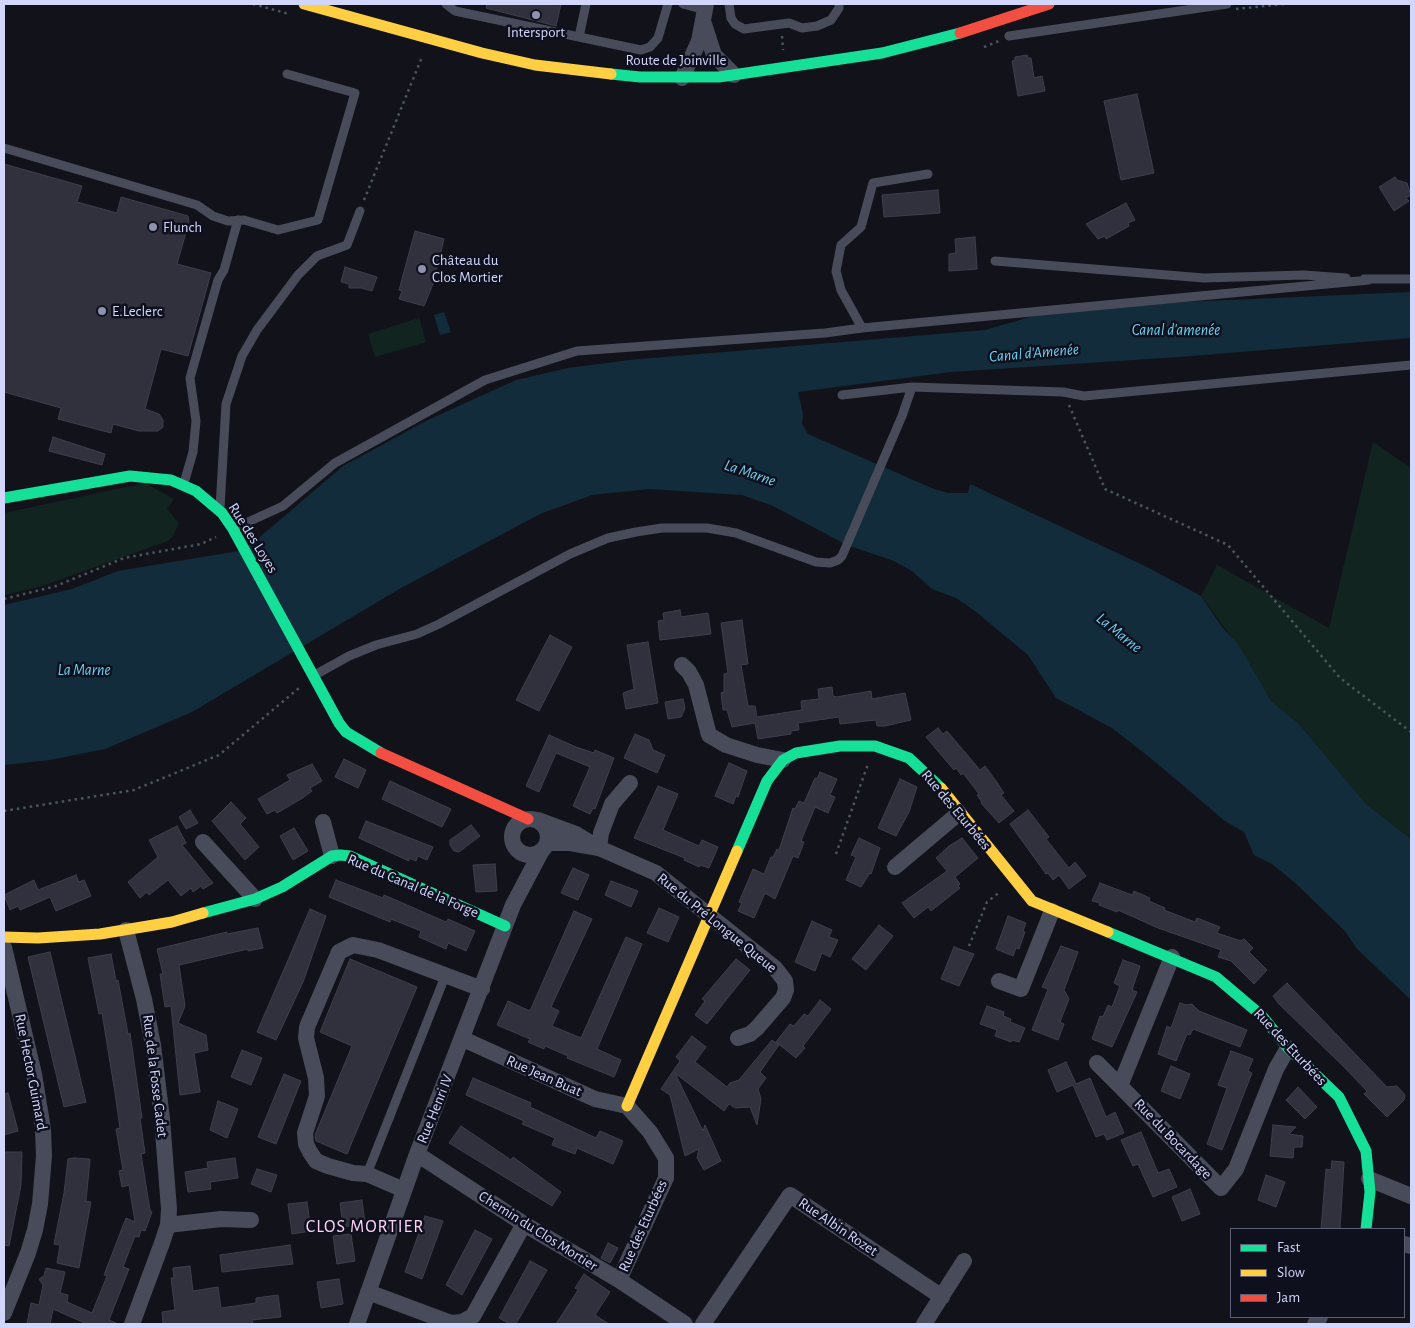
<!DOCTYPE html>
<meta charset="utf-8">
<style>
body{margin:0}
#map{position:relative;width:1415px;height:1328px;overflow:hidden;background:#12131a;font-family:"Alegreya Sans",sans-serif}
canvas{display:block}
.frame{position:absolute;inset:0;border:5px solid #d1d6fa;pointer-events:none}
.legend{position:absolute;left:1230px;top:1228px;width:175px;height:90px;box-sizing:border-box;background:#0f101e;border:1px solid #5d5f76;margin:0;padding:6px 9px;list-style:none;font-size:15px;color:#d1d6fa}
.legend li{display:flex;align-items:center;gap:10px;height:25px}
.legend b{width:25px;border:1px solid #5d5f76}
</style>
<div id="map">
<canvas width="1415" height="1328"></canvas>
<div class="frame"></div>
<ul class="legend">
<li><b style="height:6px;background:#16e098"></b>Fast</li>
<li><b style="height:6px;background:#ffcf43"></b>Slow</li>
<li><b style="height:6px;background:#f24e42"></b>Jam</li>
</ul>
</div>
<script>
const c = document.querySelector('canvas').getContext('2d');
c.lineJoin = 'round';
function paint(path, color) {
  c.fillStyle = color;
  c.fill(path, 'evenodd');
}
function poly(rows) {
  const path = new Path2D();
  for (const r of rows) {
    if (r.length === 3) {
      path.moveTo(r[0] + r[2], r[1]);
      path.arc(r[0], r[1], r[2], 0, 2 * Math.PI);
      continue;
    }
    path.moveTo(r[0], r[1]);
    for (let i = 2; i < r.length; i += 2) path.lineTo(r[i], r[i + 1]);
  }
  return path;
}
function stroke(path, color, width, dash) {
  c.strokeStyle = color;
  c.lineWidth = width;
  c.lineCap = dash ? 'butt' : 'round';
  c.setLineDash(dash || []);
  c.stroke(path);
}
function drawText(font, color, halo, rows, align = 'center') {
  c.font = font + ' "Alegreya Sans",sans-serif';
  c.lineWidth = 5;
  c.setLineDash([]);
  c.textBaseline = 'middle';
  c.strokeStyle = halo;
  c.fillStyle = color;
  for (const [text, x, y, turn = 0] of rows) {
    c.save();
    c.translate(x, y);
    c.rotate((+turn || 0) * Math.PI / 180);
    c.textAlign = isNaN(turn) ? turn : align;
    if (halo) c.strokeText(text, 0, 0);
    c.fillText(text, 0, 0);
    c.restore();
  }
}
paint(poly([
 [419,318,426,342,375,357,368,334],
 [1373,442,1411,468,1411,839,1366,804,1299,724,1271,701,1240,648,1201,596,1217,565,1329,628],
 [145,483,174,499,167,509,179,523,173,536,168,541,42,586,4,595,4,513]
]), '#122420');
paint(poly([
 [1411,292,1411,338,1179,357,951,372,798,392,803,414,802,424,808,434,817,438,934,489,948,493,968,493,970,484,1147,567,1201,596,1222,627,1238,644,1271,701,1299,724,1366,804,1411,839,1411,1000,1357,949,1345,931,1293,881,1272,864,1254,855,1244,832,1225,821,1153,760,1112,728,1056,698,1028,655,975,611,956,598,932,589,912,571,894,561,847,545,773,506,742,495,649,489,592,495,540,514,401,588,192,712,105,749,50,760,4,765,4,605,72,589,118,571,239,551,254,542,343,466,428,420,516,380,568,368,629,360,985,330,1037,315,1184,302],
 [444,312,451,332,440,335,434,315]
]), '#122c3b');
const building = poly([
 [487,4,561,4,556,26,486,8,487,4],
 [1027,55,1028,58,1031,58,1034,78,1042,76,1045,91,1018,96,1012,61,1015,60,1015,57,1027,55],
 [1137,94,1154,173,1121,180,1104,101,1137,94],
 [4,164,82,186,77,202,117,213,121,197,188,216,189,222,177,264,211,273,188,356,161,349,145,409,159,414,163,420,163,427,158,431,139,431,113,424,111,433,58,419,61,408,4,392,4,164],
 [1395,177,1397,180,1407,183,1411,195,1406,198,1409,201,1394,211,1379,187,1395,177],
 [938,190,940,213,884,217,882,195,938,190],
 [1126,203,1135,220,1128,223,1129,226,1106,239,1105,236,1098,239,1086,224,1126,203],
 [415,231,444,239,433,284,424,306,399,299,402,291,399,290,415,231],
 [975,237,977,269,949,271,949,254,956,253,955,239,975,237],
 [345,267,377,277,372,291,361,288,349,288,349,284,341,282,345,267],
 [53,437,105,454,102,465,49,451,53,437],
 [680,610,681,617,708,613,711,634,660,640,658,621,664,620,663,613,680,610],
 [742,620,748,664,741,665,748,706,755,706,757,717,802,710,801,701,819,699,818,689,832,687,833,696,836,697,871,691,872,699,905,693,911,720,885,726,877,726,876,720,840,724,839,717,798,723,799,730,791,731,791,734,758,739,755,723,732,727,727,710,723,710,721,693,724,692,724,674,728,673,721,623,742,620],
 [550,635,572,647,539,711,516,700,550,635],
 [648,642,658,703,626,709,623,693,634,689,627,645,648,642],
 [683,699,685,708,681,717,668,719,665,702,683,699],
 [938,728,943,734,947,731,980,770,985,766,996,781,1004,793,1001,795,1014,811,999,823,981,803,982,802,977,795,979,794,963,773,961,775,956,768,954,770,926,737,938,728],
 [635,734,649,740,653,750,665,755,657,773,624,758,635,734],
 [549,735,576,747,594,753,595,750,614,758,595,809,593,808,590,814,573,806,590,767,556,753,539,792,526,786,549,735],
 [344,759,366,770,358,788,335,777,344,759],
 [729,763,747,771,738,797,736,796,733,804,715,796,729,763],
 [312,764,322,781,310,788,312,791,301,799,277,813,275,810,267,814,258,799,290,780,287,775,312,764],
 [820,772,837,779,830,795,835,797,828,813,815,807,801,841,804,842,798,858,793,856,775,899,765,893,754,918,738,911,742,903,739,902,753,869,764,874,771,857,773,857,777,849,779,850,793,808,795,809,799,801,804,803,815,778,817,779,820,772],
 [900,779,917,787,909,812,896,836,878,828,900,779],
 [390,781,451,809,442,827,382,799,390,781],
 [658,786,678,794,663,830,699,846,702,840,718,847,709,868,700,865,699,867,684,860,685,858,634,838,658,786],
 [231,802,246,818,240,824,259,847,245,860,212,821,231,802],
 [190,810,198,823,186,829,179,817,190,810],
 [1028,810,1049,837,1046,839,1069,868,1075,862,1086,876,1069,889,1059,875,1053,880,1048,873,1046,874,1010,824,1028,810],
 [366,821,433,847,427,860,418,856,416,861,409,858,409,861,359,838,366,821],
 [471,825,480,836,459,852,454,851,450,845,450,840,471,825],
 [177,826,186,843,182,845,213,883,203,889,201,886,193,892,191,888,181,896,168,880,149,895,147,892,140,898,128,882,158,857,149,840,177,826],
 [294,828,308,851,293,860,280,836,294,828],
 [859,838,880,848,871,874,870,873,861,887,846,880,856,857,851,855,859,838],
 [962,838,978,858,955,877,960,884,958,886,960,888,931,911,928,907,914,918,902,903,947,871,936,858,949,846,962,838],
 [495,864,497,891,476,892,473,865,495,864],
 [573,868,589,875,578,900,561,893,573,868],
 [76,875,79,882,84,880,91,896,56,911,50,897,20,910,18,906,10,910,4,895,34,880,38,890,76,875],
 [336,880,383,898,384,895,446,922,448,919,475,931,466,951,448,943,446,949,419,937,421,931,391,919,390,922,329,897,336,880],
 [611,881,638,891,631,907,605,895,611,881],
 [1100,883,1132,895,1134,891,1150,898,1149,901,1165,908,1164,910,1195,922,1197,918,1220,927,1217,933,1241,941,1244,939,1253,948,1249,952,1267,970,1254,984,1231,961,1218,957,1221,950,1158,928,1118,910,1117,912,1099,905,1100,903,1092,901,1100,883],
 [659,908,679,917,668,942,647,933,659,908],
 [310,909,326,916,303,982,276,1040,257,1032,310,909],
 [574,911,592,919,551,1007,559,1011,552,1026,581,1038,626,937,642,944,597,1049,621,1060,614,1077,567,1058,568,1056,545,1046,544,1049,528,1042,530,1039,497,1025,508,1001,530,1011,574,911],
 [1008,916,1026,923,1023,931,1025,932,1019,949,1016,948,1013,956,996,949,1008,916],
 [812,921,832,930,829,937,838,940,830,957,822,953,815,971,795,962,812,921],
 [879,925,893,936,866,970,852,959,879,925],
 [258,928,263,948,248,951,248,949,179,965,185,1006,178,1023,206,1035,208,1050,194,1053,200,1092,180,1095,171,1006,165,1007,160,974,163,974,157,949,227,932,227,934,258,928],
 [1061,946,1078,952,1064,990,1069,999,1060,1022,1064,1024,1058,1040,1032,1030,1048,989,1042,987,1061,946],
 [954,947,974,954,959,986,941,979,954,947],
 [50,952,86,1102,64,1107,28,957,50,952],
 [111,954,116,981,118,980,128,1034,130,1033,142,1118,140,1118,145,1153,141,1154,150,1210,152,1212,145,1231,141,1230,139,1237,135,1236,123,1267,129,1269,109,1320,118,1324,87,1324,53,1309,50,1324,27,1324,31,1303,39,1305,43,1285,39,1279,44,1276,46,1268,65,1272,60,1293,68,1295,67,1302,92,1313,107,1276,104,1275,126,1218,135,1222,129,1185,122,1187,119,1171,123,1170,116,1129,120,1128,115,1093,102,1013,99,1014,88,958,111,954],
 [350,959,417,987,347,1154,316,1141,315,1135,352,1046,320,1032,350,959],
 [736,959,750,970,707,1024,695,1015,705,1001,702,999,736,959],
 [1123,960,1140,966,1132,990,1137,992,1112,1047,1092,1039,1100,1016,1103,1017,1108,1005,1112,1007,1120,986,1114,983,1123,960],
 [1287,983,1387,1087,1397,1086,1405,1095,1404,1100,1387,1117,1364,1094,1367,1091,1343,1066,1278,1003,1273,996,1287,983],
 [820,1000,831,1009,803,1046,805,1048,796,1058,776,1042,790,1024,794,1026,804,1014,808,1016,820,1000],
 [1180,1003,1186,1005,1192,1004,1199,1011,1247,1030,1240,1047,1193,1029,1190,1035,1187,1034,1176,1061,1158,1054,1167,1026,1171,1028,1180,1003],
 [987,1006,1004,1012,1003,1016,1011,1019,1010,1022,1025,1028,1019,1042,1012,1040,1011,1042,995,1036,997,1030,980,1024,987,1006],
 [692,1036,706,1047,695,1062,727,1087,730,1083,739,1080,772,1040,779,1045,760,1072,766,1078,758,1089,761,1099,757,1125,750,1107,735,1108,729,1104,724,1111,675,1073,703,1131,705,1125,721,1161,704,1170,697,1158,699,1149,685,1156,670,1095,661,1089,680,1061,676,1057,692,1036],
 [242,1050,262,1058,251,1085,231,1077,242,1050],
 [1231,1051,1253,1059,1248,1071,1252,1073,1222,1150,1207,1144,1227,1088,1218,1085,1231,1051],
 [1066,1062,1076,1084,1090,1078,1106,1117,1115,1112,1124,1133,1107,1140,1104,1134,1096,1137,1073,1085,1057,1092,1048,1070,1066,1062],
 [1171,1066,1190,1074,1180,1099,1161,1091,1171,1066],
 [284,1074,301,1081,276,1144,258,1137,284,1074],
 [473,1078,531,1103,530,1107,596,1138,600,1131,623,1141,613,1164,577,1148,575,1154,552,1145,555,1138,522,1124,524,1121,466,1095,473,1078],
 [1298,1087,1317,1107,1305,1119,1286,1100,1298,1087],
 [8,1093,18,1131,4,1135,4,1094,8,1093],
 [218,1101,238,1109,227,1138,210,1130,218,1101],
 [1273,1125,1296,1127,1289,1134,1303,1136,1302,1147,1294,1147,1293,1158,1270,1156,1273,1125],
 [461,1126,511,1160,513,1157,561,1192,552,1206,449,1143,461,1126],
 [1141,1132,1158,1173,1169,1169,1177,1187,1153,1197,1138,1164,1133,1166,1121,1140,1141,1132],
 [4,1152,22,1152,21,1185,9,1246,4,1245,4,1152],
 [74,1158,90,1159,86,1201,91,1202,79,1268,57,1263,60,1245,54,1244,64,1193,68,1159,74,1158],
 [235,1158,238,1178,210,1182,211,1189,188,1192,185,1172,208,1168,207,1162,235,1158],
 [1332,1161,1344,1162,1340,1229,1321,1229,1326,1169,1331,1170,1332,1161],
 [257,1169,277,1175,271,1192,251,1184,257,1169],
 [1266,1175,1285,1182,1276,1207,1258,1200,1266,1175],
 [1190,1189,1200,1214,1182,1221,1172,1197,1190,1189],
 [362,1200,365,1224,343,1227,340,1203,362,1200],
 [307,1202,311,1231,292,1234,288,1204,307,1202],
 [425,1216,443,1221,422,1279,405,1272,425,1216],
 [475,1230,492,1239,462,1295,446,1285,475,1230],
 [351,1234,355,1261,337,1264,333,1236,351,1234],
 [608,1243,618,1248,610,1263,601,1258,608,1243],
 [290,1245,293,1264,222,1272,220,1255,290,1245],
 [530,1261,547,1270,516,1324,510,1324,499,1318,530,1261],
 [190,1266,193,1291,218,1287,221,1308,256,1303,256,1298,278,1295,281,1317,252,1320,253,1324,163,1324,162,1312,175,1310,171,1278,174,1278,173,1268,190,1266],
 [584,1274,610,1292,595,1315,609,1324,556,1324,578,1290,575,1288,584,1274],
 [339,1279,343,1304,321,1308,317,1282,339,1279]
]);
paint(building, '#30313d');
stroke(building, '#3d3f4d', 1);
stroke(poly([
 [253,4,289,14],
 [1236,9,1284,4],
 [782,36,783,50],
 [984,47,999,41],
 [364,200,422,57],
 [1069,405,1105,489,1228,545,1340,678,1411,732],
 [4,599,56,586,124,558,201,544,216,537],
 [4,811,134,790,219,755,299,688],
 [836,854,868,764],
 [969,946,987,902,1000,892]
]), '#48575c', 2.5, [2.5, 4]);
stroke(poly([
 [446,4,455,11,641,50,650,47,658,38,668,4],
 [683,4,705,10],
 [729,4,731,18,735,24,744,29,789,23,802,28,817,26,831,20,839,8,839,4],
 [1009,36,1227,4],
 [579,37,586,4],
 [4,148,197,205,213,216,228,221,244,220,278,230,318,220,355,93,287,74],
 [928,174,873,183,861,227,841,245,836,271,841,290,862,328,1369,280],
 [995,261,1204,278,1304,275,1346,278],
 [1364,279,1411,279],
 [842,395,912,387],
 [184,483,193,452,196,421,190,378,218,280,224,270,238,220],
 [220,508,226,404,242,356,257,330,298,275,317,256,347,245,360,211],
 [235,528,283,506,335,463,485,380,577,351,825,333,862,328],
 [313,676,349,656,376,645,417,634,439,624,570,554,608,538,636,532,662,528,707,528,736,533,816,562,830,563,838,560,842,556,902,416,912,387,1063,392,1084,396,1411,365],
 [367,1174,446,974]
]), '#484c5a', 9);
stroke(poly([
 [704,24,714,55,734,75],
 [682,78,699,41,706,4],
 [682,665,689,672,696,685,709,735,726,745,757,755,783,760],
 [530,837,18],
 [538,820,576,834,589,842],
 [323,822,332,856],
 [203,842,255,899],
 [548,843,570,843,599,848,656,873,775,968,785,981,786,990,783,998,757,1028,750,1034,738,1038],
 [599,848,601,833,612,804,630,783],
 [895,867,959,813],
 [126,930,144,999,153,1045,162,1119,169,1209,168,1225,162,1243,132,1324],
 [4,947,34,1074,43,1129,44,1156,40,1204,35,1230,28,1253,4,1313],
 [1172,957,1120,1086,1221,1188,1236,1169,1276,1069,1288,1048],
 [999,981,1021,989,1052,911],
 [463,1039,595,1099,627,1106,650,1132,666,1158,666,1178,619,1280],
 [1097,1063,1120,1086],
 [417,1154,524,1224,619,1280,685,1324],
 [1369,1179,1411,1196],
 [404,1190,367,1174,353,1173,328,1166,316,1161,310,1152,306,1144,305,1133,317,1096,316,1078,306,1038,307,1027,339,952,353,945,378,950,482,989],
 [168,1225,221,1219,251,1220],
 [1404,1244,1411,1246],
 [368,1292,451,1323,462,1322,473,1316,524,1224],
 [357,1324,417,1154,513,905,541,852],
 [703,1324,790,1195,942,1297],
 [924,1324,964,1261],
 [1315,1324,1320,1317]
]), '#484c5a', 16);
stroke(poly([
 [611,74,640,77,719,77,882,53,960,33],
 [4,498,130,476,171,480,196,491,222,513,233,529,339,723,346,732,381,753],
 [737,851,767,781,783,760,796,753,840,746,875,746,909,758,941,788],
 [203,913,255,899,282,887,332,856,340,855,350,856,505,926],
 [1108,932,1216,977,1262,1016,1288,1048,1339,1097,1366,1151,1370,1192,1366,1229]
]), '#16e098', 11);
stroke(poly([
 [304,4,482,53,535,65,611,74],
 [941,788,1032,901,1108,932],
 [4,937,38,938,100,934,172,922,203,913],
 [627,1106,737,851]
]), '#ffcf43', 11);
stroke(poly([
 [960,33,1049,4],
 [381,753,528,819]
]), '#f24e42', 11);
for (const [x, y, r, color] of [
 [536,15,5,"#8e92ac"],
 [153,227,5,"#8e92ac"],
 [422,269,5,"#8e92ac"],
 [102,311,5,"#8e92ac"]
]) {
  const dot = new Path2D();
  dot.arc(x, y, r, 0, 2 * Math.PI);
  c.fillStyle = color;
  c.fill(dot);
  stroke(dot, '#0f101e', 2);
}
drawText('15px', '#d1d6fa', '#0f101e', [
 ["Intersport",536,32,"center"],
 ["Flunch",163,227],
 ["Château du",432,260],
 ["Clos Mortier",432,277],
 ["E.Leclerc",112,311]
], 'left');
drawText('15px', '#d1d6fa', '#0f101e', [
 ["Route de Joinville",676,60],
 ["Rue des Loyes",253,538,58],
 ["Rue des Eturbées",956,810,50],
 ["Rue du Canal de la Forge",413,886,23],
 ["Rue du Pré Longue Queue",717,923,39],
 ["Rue des Eturbées",1290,1047,47],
 ["Rue Hector Guimard",31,1072,79],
 ["Rue de la Fosse Cadet",155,1076,83],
 ["Rue Jean Buat",544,1076,24],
 ["Rue Henri IV",435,1109,-68],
 ["Rue du Bocardage",1173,1139,46],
 ["Rue des Eturbées",643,1226,-66],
 ["Rue Albin Rozet",838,1227,34],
 ["Chemin du Clos Mortier",538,1231,32]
]);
drawText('italic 16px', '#6bd1ee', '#0f101e', [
 ["Canal d'amenée",1176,330],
 ["Canal d'Amenée",1034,353,-5],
 ["La Marne",750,473,19],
 ["La Marne",1119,633,39],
 ["La Marne",84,670]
]);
c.letterSpacing = '1px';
drawText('18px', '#fad3f5', '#0f101e', [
 ["CLOS MORTIER",365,1227]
]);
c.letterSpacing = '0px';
</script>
